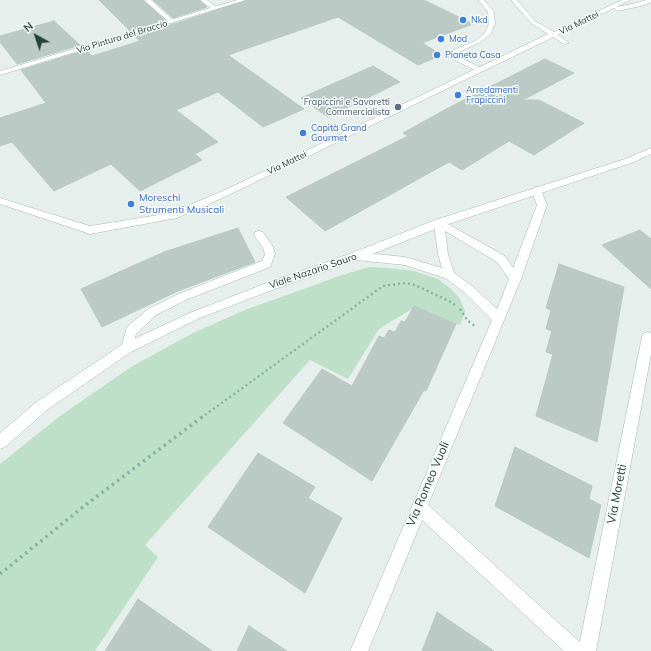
<!DOCTYPE html>
<meta charset="utf-8">
<style>
body{margin:0}
#map{position:relative;width:651px;height:651px;overflow:hidden;background:#e6efeb;font-family:Mulish,sans-serif}
canvas{display:block}
.north{position:absolute;left:16px;top:16px;width:40px;height:40px;-webkit-text-stroke:3px #f7fbf9;paint-order:stroke;rotate:320deg;font-size:11px;font-weight:700;line-height:16px;text-align:center;color:#24423a}
.north::after{content:'';display:block;margin:auto;width:14px;height:18px;background:#24423a;clip-path:polygon(50% 0,100% 100%,50% 72%,0 100%)}
</style>
<div id="map">
<canvas width="651" height="651"></canvas>
<div class="north">N</div>
</div>
<script>
const c = document.querySelector('canvas').getContext('2d');
c.lineJoin = 'round';
function paint(path, color) {
  c.fillStyle = color;
  c.fill(path, 'evenodd');
}
function poly(rows) {
  const path = new Path2D();
  for (const r of rows) {
    path.moveTo(r[0], r[1]);
    for (let i = 2; i < r.length; i += 2) path.lineTo(r[i], r[i + 1]);
  }
  return path;
}
function stroke(path, color, width, dash) {
  c.strokeStyle = color;
  c.lineWidth = width;
  c.lineCap = dash ? 'butt' : 'round';
  c.setLineDash(dash || []);
  c.stroke(path);
}
function drawText(font, color, halo, rows, align = 'center') {
  c.font = font + ' Mulish,sans-serif';
  c.lineWidth = 3;
  c.setLineDash([]);
  c.textBaseline = 'middle';
  c.strokeStyle = halo;
  c.fillStyle = color;
  for (const [text, x, y, turn = 0] of rows) {
    c.save();
    c.translate(x, y);
    c.rotate((+turn || 0) * Math.PI / 180);
    c.textAlign = isNaN(turn) ? turn : align;
    if (halo) c.strokeText(text, 0, 0);
    c.fillText(text, 0, 0);
    c.restore();
  }
}
paint(poly([
 [369,267,390,268,414,271,438,279,450,288,460,299,465,311,460,325,415,307,379,329,348,379,310,360,145,545,158,557,95,651,0,651,0,464,60,416,131,367,193,333,245,310,342,275]
]), '#bfe0c8');
const building = poly([
 [99,0,143,0,165,20,130,31,99,0],
 [153,0,199,0,207,7,173,18,153,0],
 [247,0,424,0,473,24,422,43,442,55,418,65,338,17,228,55,304,109,263,127,218,92,176,110,218,142,195,154,202,160,140,191,111,164,54,191,12,142,0,146,0,118,46,103,21,70,86,50,92,56,140,41,134,36,174,24,247,0],
 [54,21,80,45,17,64,0,42,0,36,54,21],
 [545,59,574,73,523,100,539,100,584,123,534,155,509,141,462,170,449,162,325,231,286,197,408,136,403,133,448,108,545,59],
 [373,66,400,82,328,117,301,98,373,66],
 [238,228,255,262,178,291,102,327,81,289,164,252,238,228],
 [640,230,651,239,651,289,602,245,640,230],
 [559,264,624,287,597,442,536,416,553,354,546,352,552,331,546,329,551,310,546,308,559,264],
 [414,306,456,324,426,391,424,390,372,481,283,423,322,369,352,386,379,336,384,338,389,330,395,332,401,321,405,322,414,306],
 [515,447,592,486,589,499,601,505,589,558,495,506,515,447],
 [258,453,315,487,308,498,342,518,305,593,208,527,258,453],
 [138,599,212,651,105,651,138,599],
 [437,612,494,651,422,651,437,612],
 [249,626,287,651,237,651,249,626]
]);
paint(building, '#bbcac4');
stroke(building, '#b8c9c2', 1);
const service = poly([
 [144,0,151,0,174,21,174,23,170,23,144,0],
 [200,0,207,0,217,8,212,9,200,0],
 [478,0,484,0,494,12,495,24,490,35,479,43,454,54,481,68,482,70,478,72,444,54,475,41,484,34,489,24,488,12,478,0],
 [552,34,556,34,569,43,564,44,552,36,552,34],
 [259,231,263,232,273,247,275,254,270,267,186,300,156,315,136,334,131,352,127,353,123,352,121,348,127,327,148,309,178,294,262,261,265,254,263,248,254,235,255,232,259,231],
 [648,332,651,333,651,354,596,651,578,651,642,337,644,333,648,332]
]);
const minor = poly([
 [237,0,246,0,0,75,0,71,237,0],
 [511,0,517,0,535,21,554,32,622,0,630,0,616,7,637,3,646,0,651,0,651,2,641,6,617,11,614,8,481,72,231,194,177,218,90,234,0,204,0,198,90,226,171,213,225,190,548,34,531,23,511,0],
 [536,187,541,190,547,205,521,279,428,505,583,645,586,651,564,651,422,520,368,651,350,651,492,320,463,291,445,278,405,265,356,260,352,259,351,256,352,253,356,252,405,257,442,268,438,254,434,223,435,220,439,219,505,256,513,268,537,205,531,190,536,187],
 [445,231,497,262,509,279,497,309,471,285,454,273,448,254,445,231]
]);
const secondary = poly([
 [651,148,651,154,634,162,443,226,360,259,272,290,200,318,131,352,48,409,5,447,0,449,0,433,38,401,123,344,192,312,264,284,352,253,435,220,628,158,651,148]
]);
stroke(service, '#a8b8b2', 1);
stroke(minor, '#a8b8b2', 1);
stroke(secondary, '#a4bbb3', 1);
stroke(poly([
 [460,309,468,321,475,326],
 [201,418,383,286,406,283,415,285,451,302,456,306]
]), '#86b3a5', 2.5, [2, 3]);
stroke(poly([
 [0,574,83,507,202,417]
]), '#86b3a5', 3.5, [2.5, 4]);
paint(service, '#fff');
paint(minor, '#fff');
paint(secondary, '#fff');
for (const [x, y, r, color] of [
 [463,20,4,"#3f7fe0"],
 [441,39,4,"#3f7fe0"],
 [437,55,4,"#3f7fe0"],
 [458,95,4,"#3f7fe0"],
 [398,107,4,"#5c6f8a"],
 [303,133,4,"#3f7fe0"],
 [131,204,4,"#3f7fe0"]
]) {
  const dot = new Path2D();
  dot.arc(x, y, r, 0, 2 * Math.PI);
  c.fillStyle = color;
  c.fill(dot);
  stroke(dot, '#f7fbf9', 1.5);
}
drawText('9px', '#366cbe', '#f7fbf9', [
 ["Nkd",471,20],
 ["Mod",449,39],
 ["Pianeta Casa",445,55],
 ["Arredamenti",466,90],
 ["Frapiccini",466,100],
 ["Capità Grand",311,128],
 ["Gourmet",311,138]
], 'left');
drawText('9px', '#24423a', '#f7fbf9', [
 ["Via Mattei",579,23,-26],
 ["Via Pintura del Braccio",122,37,-17],
 ["Via Mattei",287,163,-26]
]);
drawText('9px', '#4e5e75', '#f7fbf9', [
 ["Frapiccini e Savoretti",390,102],
 ["Commercialista",390,112]
], 'right');
drawText('10px', '#366cbe', '#f7fbf9', [
 ["Moreschi",139,198],
 ["Strumenti Musicali",139,210]
], 'left');
drawText('10px', '#24423a', '#f7fbf9', [
 ["Viale Nazario Sauro",313,271,-19]
]);
drawText('12px', '#24423a', '#f7fbf9', [
 ["Via Romeo Vuoli",428,484,-67],
 ["Via Moretti",617,494,-79]
]);
</script>
